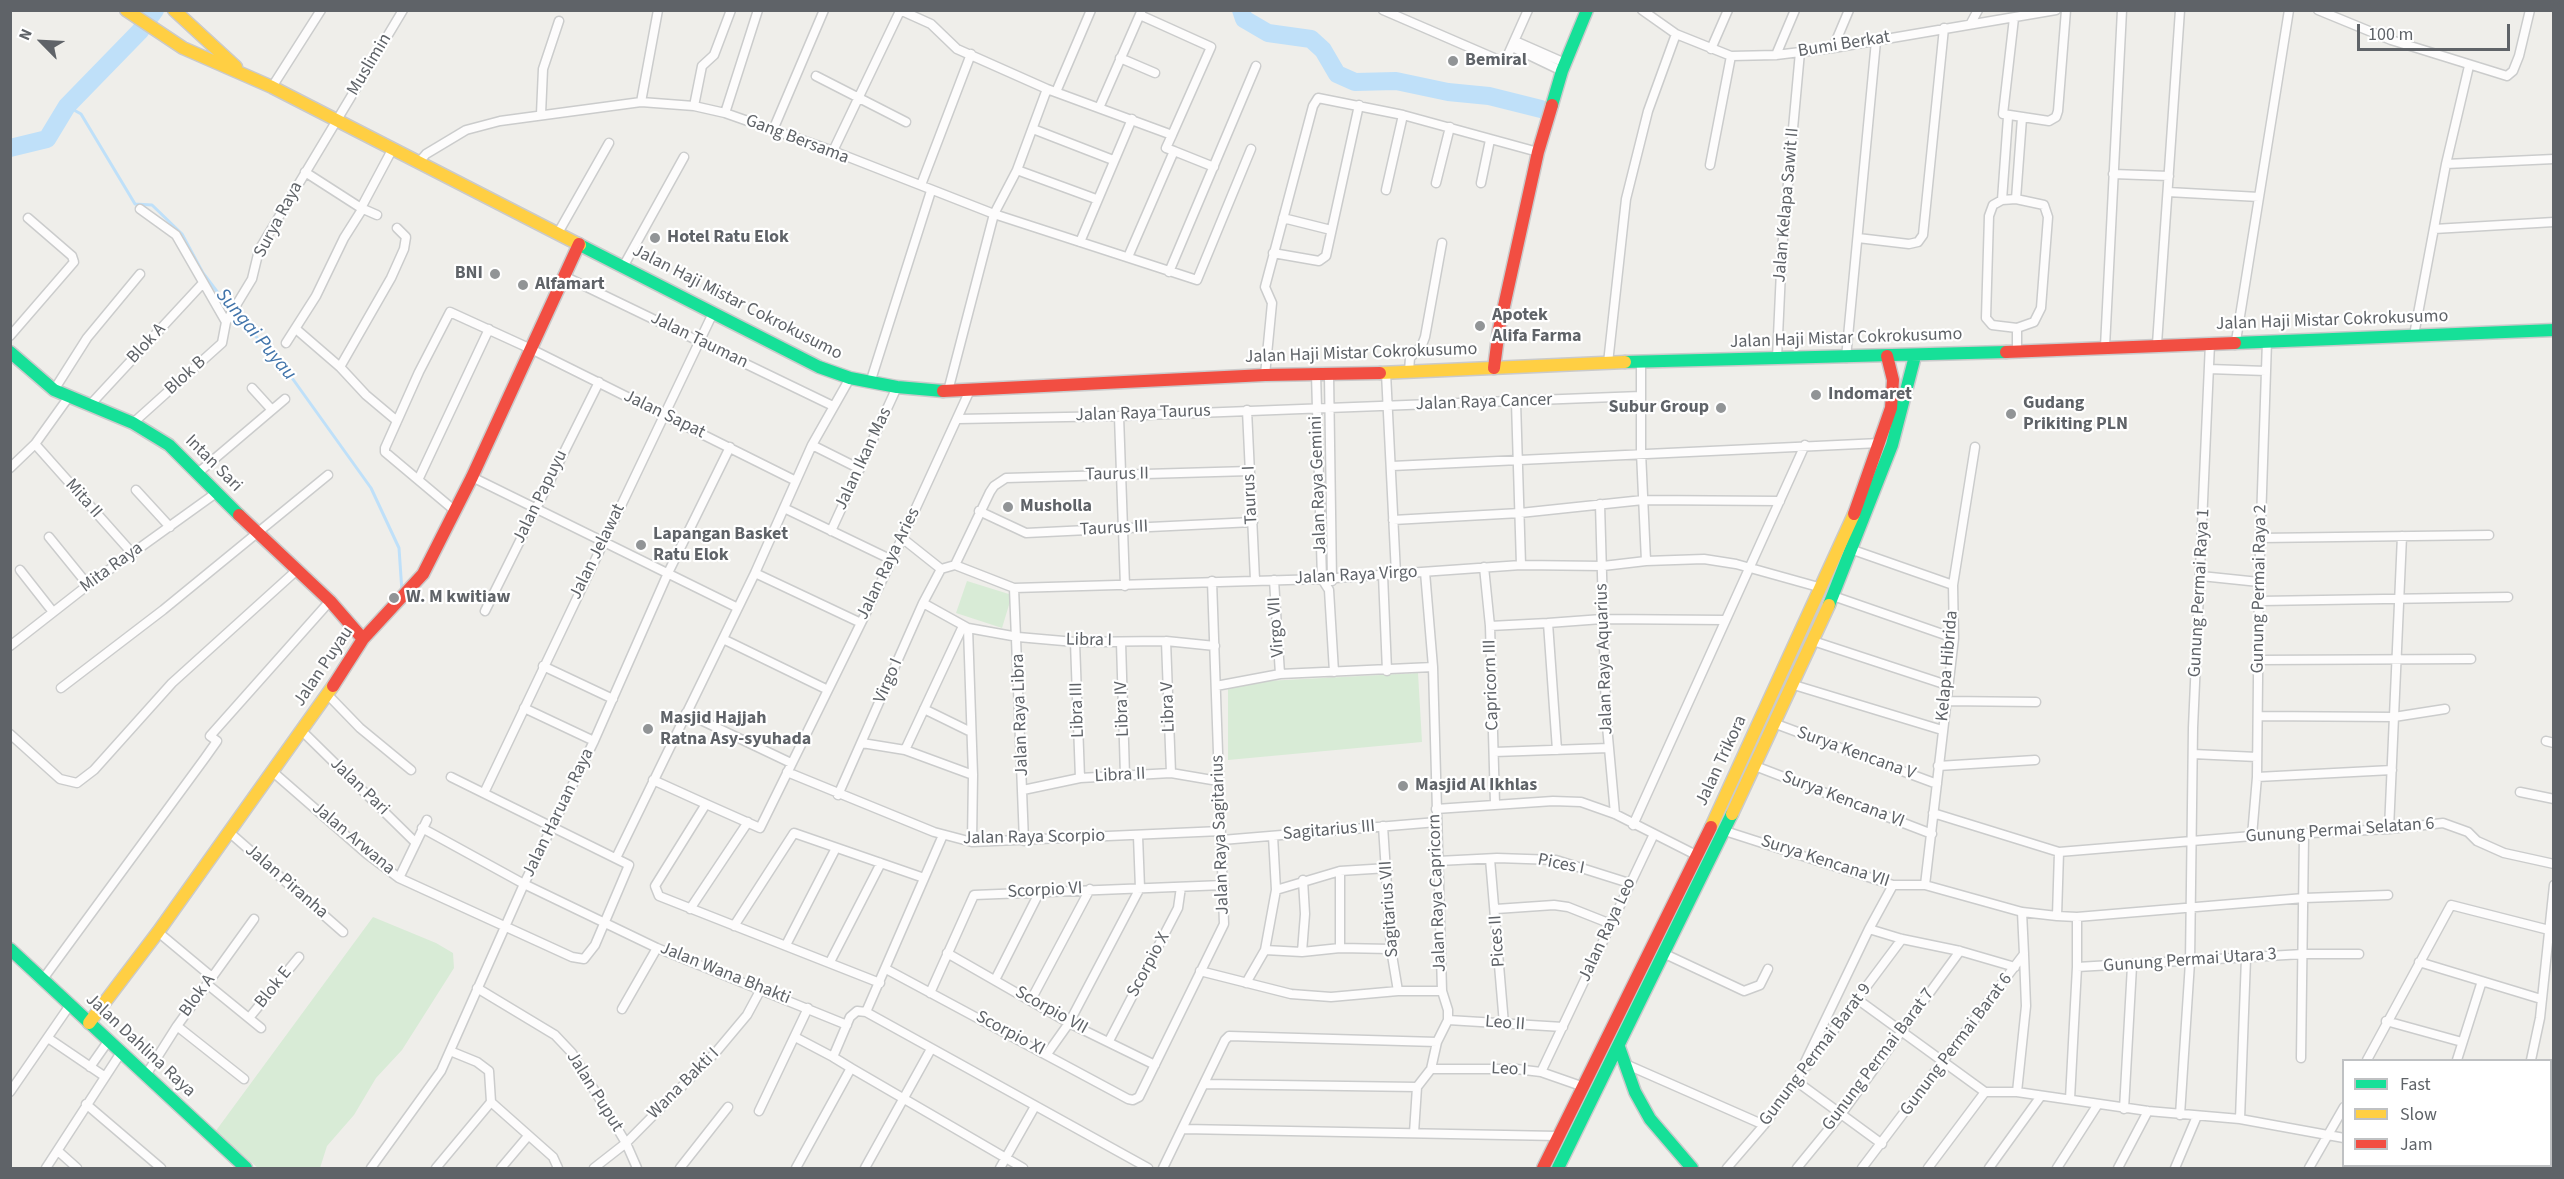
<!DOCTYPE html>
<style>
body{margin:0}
#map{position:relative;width:2564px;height:1179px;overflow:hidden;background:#efeeea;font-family:"Source Sans 3",sans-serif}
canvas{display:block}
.frame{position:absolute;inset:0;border:12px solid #5f6368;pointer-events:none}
.legend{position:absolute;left:2342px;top:1059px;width:210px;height:108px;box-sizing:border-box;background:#fff;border:2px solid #bfc1c3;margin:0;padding:8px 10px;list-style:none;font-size:18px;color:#5f6368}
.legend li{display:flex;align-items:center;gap:12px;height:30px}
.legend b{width:30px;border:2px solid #bfc1c3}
.north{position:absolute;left:12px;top:12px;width:60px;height:60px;-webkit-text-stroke:4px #fff;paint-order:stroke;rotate:294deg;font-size:16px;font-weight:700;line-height:24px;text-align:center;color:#5f6368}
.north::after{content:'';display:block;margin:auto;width:21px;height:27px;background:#5f6368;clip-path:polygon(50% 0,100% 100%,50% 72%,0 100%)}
.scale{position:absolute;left:2357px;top:24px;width:153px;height:27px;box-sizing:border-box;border:3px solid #5f6368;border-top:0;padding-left:8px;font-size:18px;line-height:21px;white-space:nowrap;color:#5f6368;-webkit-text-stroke:4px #fff;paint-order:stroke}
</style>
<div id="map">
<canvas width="2564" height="1179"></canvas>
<div class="frame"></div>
<ul class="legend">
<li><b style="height:8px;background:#16e098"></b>Fast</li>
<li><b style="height:8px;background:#ffcf43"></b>Slow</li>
<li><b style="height:8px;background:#f24e42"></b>Jam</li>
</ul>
<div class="north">N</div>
<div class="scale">100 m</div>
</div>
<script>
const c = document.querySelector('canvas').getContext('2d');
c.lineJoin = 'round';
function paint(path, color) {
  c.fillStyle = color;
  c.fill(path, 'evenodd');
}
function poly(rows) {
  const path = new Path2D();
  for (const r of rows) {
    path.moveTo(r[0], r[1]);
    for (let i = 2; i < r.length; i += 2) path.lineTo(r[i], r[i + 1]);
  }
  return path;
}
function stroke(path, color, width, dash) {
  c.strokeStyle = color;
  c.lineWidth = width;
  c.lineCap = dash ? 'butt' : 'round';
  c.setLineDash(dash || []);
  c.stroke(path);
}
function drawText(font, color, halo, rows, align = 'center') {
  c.font = font + ' "Source Sans 3",sans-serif';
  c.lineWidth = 4.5;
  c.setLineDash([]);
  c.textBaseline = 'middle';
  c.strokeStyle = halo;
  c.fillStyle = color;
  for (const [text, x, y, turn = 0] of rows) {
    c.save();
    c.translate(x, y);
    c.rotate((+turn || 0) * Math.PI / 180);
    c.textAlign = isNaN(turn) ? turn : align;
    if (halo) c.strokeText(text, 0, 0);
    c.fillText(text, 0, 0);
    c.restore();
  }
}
paint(poly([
 [967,581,1012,595,1002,628,956,613],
 [1418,673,1422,742,1228,760,1228,683],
 [373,917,436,943,453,953,454,968,402,1050,376,1078,354,1115,327,1146,320,1168,258,1168,215,1132]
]), '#d8ebd6');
stroke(poly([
 [67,106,81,114,135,204,152,205,182,234,203,273,237,318,277,357,371,488,399,548,402,592]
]), '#bfe0f9', 3);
stroke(poly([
 [1241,10,1244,19,1268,33,1311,39,1323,50,1337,74,1355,82,1396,81,1448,92,1489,96,1541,109],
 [10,148,47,139,67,106,140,31,155,10]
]), '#bfe0f9', 18);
const street = poly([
 [900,10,931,24,957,49,1047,89,1172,135,1166,148,1174,151,1128,257],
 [1383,10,1501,61,1507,57,1528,10],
 [1642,10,1676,34,1731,56,1776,55,1833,48,2056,10],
 [2318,10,2391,40,2507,76,2513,71,2519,56,2530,10],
 [1140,15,1211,47,1172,135],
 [2014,18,2003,114,2049,121,2056,117,2058,111,2066,10],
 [1971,23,1978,10],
 [1515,41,1565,63],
 [1512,47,1562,71],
 [1833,48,1849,10],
 [1711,49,1728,10],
 [1776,55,1795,10],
 [1120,58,1155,73],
 [816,76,906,122],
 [272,87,321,10],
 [1056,92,1091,10],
 [641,102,658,10],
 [694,106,702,66,714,55,731,10],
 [1099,108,1141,12],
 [725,113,758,10],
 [541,114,543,69,559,21],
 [1033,129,1113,160],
 [773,130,824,10],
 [833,151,900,11],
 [1174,151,1214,167],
 [420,161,426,154,466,130,500,121,641,102,694,106,725,113,833,151,994,214,1197,280,1251,149],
 [2446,164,2554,159],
 [1710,165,1731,56],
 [1017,170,1096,199],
 [305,172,361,208,393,148],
 [2113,174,2169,176],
 [1436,183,1450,127],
 [1481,183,1490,140],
 [921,185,971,54],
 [1386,190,1403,115],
 [2168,192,2259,197],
 [2016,199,2044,205,2048,217,2041,308,2034,322,2017,328,1992,325,1986,318,1989,216,1993,205,2002,200,2016,199],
 [2016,199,2022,118],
 [2002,200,2008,117],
 [361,208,377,215],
 [140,209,176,235,226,322],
 [1283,218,1331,230],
 [2434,229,2554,222],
 [558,233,609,143],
 [1858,238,1909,244,1918,242,1923,235,1944,28],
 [1080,242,1132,119],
 [1273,253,1319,261,1326,256,1359,105],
 [623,267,684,157],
 [1169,272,1256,66],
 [564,276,833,406],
 [296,329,340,367],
 [2414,335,2446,164,2469,66],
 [10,336,74,262,72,256,28,218],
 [2236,341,2289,10],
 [286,343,316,296,344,238,363,208],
 [2157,344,2180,10],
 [2105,347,2122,10],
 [2017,350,2017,328],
 [1777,358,1782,249,1800,52],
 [1846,358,1876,41],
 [1641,361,1641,452,1646,561],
 [1608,363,1626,199,1648,111,1676,34],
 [2209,369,2266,371],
 [1409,371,1410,358,1422,345,1425,337,1442,243],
 [1386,373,1396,574],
 [1316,374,1322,579,1329,590,1334,672],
 [1265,375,1272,303,1265,287,1313,106,1318,98,1403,115,1538,152],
 [1329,375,1332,581],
 [870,383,931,191],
 [54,390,87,338,140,274],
 [948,391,994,214,1017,170,1047,89],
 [1516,402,1521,565],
 [90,405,203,283],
 [272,410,285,399],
 [1247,410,1255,580],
 [1119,416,1125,586],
 [958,419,1119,416,1641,396],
 [397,421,366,395,340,367,391,278,404,249,406,237,397,228],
 [133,423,222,343,226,322,252,279,259,250,403,10],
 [35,444,132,553],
 [812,445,860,469],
 [1392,466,1880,443],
 [10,468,35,444,68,398],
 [199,472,272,410,252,388],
 [472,477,738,608],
 [419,478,489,329],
 [136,490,170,527],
 [1600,504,1606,715,1615,814],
 [784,508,892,560],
 [454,510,385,452,385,448,419,372,450,312,531,349,796,481],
 [979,511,1026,533,1253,522],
 [1393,520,1520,513,1643,500,1780,501],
 [831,531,897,387],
 [49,537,88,585],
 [902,538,941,569,955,565,1014,588,1322,579,1521,565,1603,566,1646,561,1704,559,1736,564,1822,588],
 [2261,538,2489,535],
 [1853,550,1953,585],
 [955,565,990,492,994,486,1006,478,1250,471],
 [1484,567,1490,626,1495,804],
 [20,570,53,612],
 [755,573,861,623],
 [1383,575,1387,671],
 [2201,576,2259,582],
 [1274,580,1280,674],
 [1014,588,1024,841],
 [1833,596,1954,638],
 [2260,601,2508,597],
 [923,603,968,628,1018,637,1075,642,1166,641,1215,646],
 [485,611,599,382],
 [1548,623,1602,619,1724,620],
 [1490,626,1548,623,1557,750],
 [968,628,973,775,972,842],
 [723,639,828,690],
 [1166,641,1171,773],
 [1813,641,1947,685],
 [1075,642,1080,778],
 [1121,642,1125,776],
 [10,646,88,585,216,493],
 [2258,660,2471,659],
 [543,666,613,699],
 [1794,685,1942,730],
 [1216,686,1280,674,1433,667],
 [61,688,163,610,328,475],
 [328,695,360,728,411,770],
 [1945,701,2036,702],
 [524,708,594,741],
 [924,709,971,732],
 [686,713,791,763],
 [2259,716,2394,717,2445,709],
 [1776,724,1937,784],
 [302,731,415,842],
 [10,734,60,779,77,783,94,770,172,683,297,570],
 [2546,741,2554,743],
 [862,743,905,750,973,775],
 [905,750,963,626],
 [1494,752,1609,748],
 [2193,754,2257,757],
 [1755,766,1932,834],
 [1938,766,2035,760],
 [273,772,367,854,399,878,572,957,584,959,595,945,629,865,451,777],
 [787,772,934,832,972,842,1221,831],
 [2257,777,2392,770],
 [653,780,706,804,655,886,659,896,880,983],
 [1023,790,1080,778,1171,773,1218,781],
 [2520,792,2554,799],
 [484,793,713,313],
 [838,795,923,603,941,569],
 [706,804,760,828,892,560,970,390],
 [1436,809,1553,801,1581,802,1615,814,1698,856],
 [1933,813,2059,852,2252,836,2389,829,2443,823,2468,832,2477,841,2504,853,2554,864],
 [1633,825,1805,445],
 [1383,826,1391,949,1398,991],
 [422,828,524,884,657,948,847,1025],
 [2389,829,2402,536],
 [1725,831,1893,885,1925,885,2022,912,2057,916,2059,852],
 [229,832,343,932],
 [2252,836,2257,777,2259,582,2267,341],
 [1222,840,1437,822],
 [616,858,755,573,812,445,850,378],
 [1490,859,1504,1024],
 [1438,861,1497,858,1556,860,1629,883],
 [1340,871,1340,948],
 [399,878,427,820],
 [1925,885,1954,638,1953,585,1975,447],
 [1276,890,1340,871,1388,868],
 [690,909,748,822],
 [1496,909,1554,905,1568,907,1611,924],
 [2057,916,2077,917,2304,898,2388,895],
 [734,926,794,833,924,878],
 [1869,929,1902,939,1960,951,2015,967],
 [158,932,212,977],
 [786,945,836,848],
 [1265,950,1302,952,1340,948,1391,949],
 [1302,952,1305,914,1303,880],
 [947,953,1069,1023,1155,1065],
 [1665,954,1744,991,1760,985,1768,969],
 [830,962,881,863],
 [2419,962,2541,999],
 [2077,967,2303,954,2359,954],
 [886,969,1128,1099,1133,1100,1139,1097,1224,924,1212,581],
 [1200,971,1291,994,1331,997,1398,991,1442,991],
 [43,979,205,758,217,741,210,736,330,601],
 [995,980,1040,891],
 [1246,983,1265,950,1276,890,1273,836],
 [207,984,261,1028],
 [477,988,555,1035,572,1053,626,1143,637,1168],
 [930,993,974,895,1224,885],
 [1857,999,1985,1092,2017,1092,2148,1111,2240,1119,2344,1138],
 [1031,1000,1090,889],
 [622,1009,657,948],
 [866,1012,943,835],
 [249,1018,299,957],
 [1448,1020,1563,1027],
 [2386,1021,2462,1042],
 [177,1026,244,1079],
 [795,1037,833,1057],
 [48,1038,104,1076],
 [1109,1041,1178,908,1181,887],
 [450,1051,477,1062,489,1071,491,1102,553,1157,558,1168],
 [1047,1054,1069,1023,1140,888,1138,836],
 [2301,1058,2304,835],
 [2367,1060,2451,905,2549,930],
 [2457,1060,2482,981],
 [2531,1060,2540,1018,2554,885],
 [1623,1063,1764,1125],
 [1807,1066,1902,939],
 [90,1067,109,1040],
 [851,1068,1023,1168],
 [1431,1069,1516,1069,1541,1072,1584,1087],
 [1541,1072,1654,834],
 [146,1075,177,1026,254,919],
 [1204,1084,1417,1087],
 [10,1092,70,1005],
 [2017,1092,2026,1006,2024,955],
 [2070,1099,2077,967,2077,917],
 [86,1104,161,1168],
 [2124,1109,2132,966],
 [759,1111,808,1008],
 [2180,1115,2190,962,2193,728,2210,343],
 [2240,1119,2246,958],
 [1183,1129,1558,1136],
 [1414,1133,1417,1087,1431,1069,1437,1042,1448,1020,1448,1010,1442,991,1433,667,1425,572],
 [1882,1144,1796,1081,1869,929,1893,885],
 [2550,1147,2554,1148],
 [58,1151,77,1168],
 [2432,1166,2439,1168],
 [46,1168,122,1051],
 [371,1168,441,1071,524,884,594,741,668,573,730,447],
 [436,1168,491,1102],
 [501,1168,528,1136],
 [594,1168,626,1143,716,1052,747,1015,761,989],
 [680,1168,728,1107],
 [796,1168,851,1068,833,1057,850,1017,857,1011,866,1012,1148,1168],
 [865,1168,931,1049],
 [1000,1168,1034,1108],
 [1163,1168,1225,1040,1229,1036,1437,1042],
 [1727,1168,1764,1125,1799,1077],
 [1797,1168,1842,1113,1960,951],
 [1862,1168,2024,954,2022,912],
 [1928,1168,1985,1092],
 [1989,1168,2041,1096],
 [2057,1168,2098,1104],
 [2118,1168,2148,1111],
 [2175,1168,2197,1116],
 [2309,1168,2344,1107],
 [2362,1168,2363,1166],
 [2510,1168,2510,1166]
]);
const fast = poly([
 [1552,105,1562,71,1587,10],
 [580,245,819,367,850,378,897,387,943,391],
 [2235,343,2554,330],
 [10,352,54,390,133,423,169,445,239,515],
 [1625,362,2006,352],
 [1829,605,1892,445,1915,356],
 [10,949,246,1168],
 [1619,1047,1635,1092,1650,1119,1692,1168],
 [1558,1168,1732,814]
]);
const slow = poly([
 [126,10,183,48,272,87,580,245],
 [174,10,236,67],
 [1380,373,1625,362],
 [1732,814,1829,605],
 [1711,827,1854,514],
 [89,1023,158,932,333,686]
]);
const jam = poly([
 [2006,352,2235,343],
 [1494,368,1499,329,1538,152,1552,105],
 [943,391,1265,375,1380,373],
 [1854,514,1891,408,1893,380,1887,356],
 [239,515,330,601,363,639],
 [333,686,363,639,423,574,472,477,579,244],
 [1543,1168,1711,827]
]);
stroke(street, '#cbcccc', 11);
stroke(fast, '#cacacb', 15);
stroke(slow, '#cacacb', 15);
stroke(jam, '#cacacb', 15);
stroke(street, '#fdfcfc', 8);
stroke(fast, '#16e098', 12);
stroke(slow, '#ffcf43', 12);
stroke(jam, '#f24e42', 12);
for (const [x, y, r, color] of [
 [1453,61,6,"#919496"],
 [655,238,6,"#919496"],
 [495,274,6,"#919496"],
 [523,285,6,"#919496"],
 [1480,326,6,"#919496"],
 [1816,395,6,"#919496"],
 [1721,408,6,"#919496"],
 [2011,414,6,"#919496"],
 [1008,507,6,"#919496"],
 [641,545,6,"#919496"],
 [394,598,6,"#919496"],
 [648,729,6,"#919496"],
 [1403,786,6,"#919496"]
]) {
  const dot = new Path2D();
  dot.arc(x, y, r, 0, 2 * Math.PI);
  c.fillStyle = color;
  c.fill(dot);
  stroke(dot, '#fff', 2);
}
drawText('18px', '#5f6368', '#fff', [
 ["Bumi Berkat",1844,45,-9],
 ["Muslimin",370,65,-59],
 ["Gang Bersama",797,140,21],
 ["Jalan Kelapa Sawit II",1787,205,-85],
 ["Surya Raya",279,220,-62],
 ["Jalan Haji Mistar Cokrokusumo",737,303,27],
 ["Jalan Haji Mistar Cokrokusumo",2332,321,-2],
 ["Jalan Haji Mistar Cokrokusumo",1846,339,-2],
 ["Jalan Tauman",699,341,26],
 ["Blok A",147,344,-47],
 ["Jalan Haji Mistar Cokrokusumo",1361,354,-2],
 ["Blok B",186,376,-42],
 ["Jalan Raya Cancer",1484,403,-2],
 ["Jalan Raya Taurus",1143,414,-2],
 ["Jalan Sapat",664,415,26],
 ["Jalan Ikan Mas",864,459,-65],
 ["Intan Sari",213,464,45],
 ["Taurus II",1117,475,-1],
 ["Jalan Raya Gemini",1319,485,-92],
 ["Taurus I",1251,495,-93],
 ["Jalan Papuyu",541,497,-64],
 ["Mita II",83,499,48],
 ["Taurus III",1114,529,-3],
 ["Jalan Jelawat",598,552,-64],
 ["Jalan Raya Aries",889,564,-64],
 ["Mita Raya",112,568,-36],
 ["Jalan Raya Virgo",1356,576,-3],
 ["Gunung Permai Raya 2",2260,589,-89],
 ["Gunung Permai Raya 1",2200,593,-87],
 ["Virgo VII",1277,627,-94],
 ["Libra I",1089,641,1],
 ["Jalan Raya Aquarius",1605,659,-92],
 ["Kelapa Hibrida",1948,666,-85],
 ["Jalan Puyau",324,667,-56],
 ["Virgo I",889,681,-67],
 ["Capricorn III",1492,685,-92],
 ["Libra V",1169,707,-92],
 ["Libra IV",1123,709,-92],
 ["Libra III",1078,710,-92],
 ["Jalan Raya Libra",1021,715,-92],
 ["Surya Kencana V",1856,754,20],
 ["Jalan Trikora",1722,761,-65],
 ["Libra II",1120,776,-3],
 ["Jalan Pari",359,787,44],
 ["Surya Kencana VI",1843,800,21],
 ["Jalan Haruan Raya",559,813,-64],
 ["Sagitarius III",1329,831,-5],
 ["Gunung Permai Selatan 6",2340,831,-4],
 ["Jalan Raya Sagitarius",1221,835,-92],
 ["Jalan Raya Scorpio",1034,838,-1],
 ["Jalan Arwana",353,839,40],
 ["Surya Kencana VII",1825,862,18],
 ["Pices I",1561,865,11],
 ["Jalan Piranha",286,882,41],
 ["Scorpio VI",1045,891,-3],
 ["Jalan Raya Capricorn",1438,893,-92],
 ["Sagitarius VII",1390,909,-94],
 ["Jalan Raya Leo",1608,930,-65],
 ["Pices II",1498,941,-94],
 ["Gunung Permai Utara 3",2190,961,-4],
 ["Scorpio X",1149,965,-62],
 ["Jalan Wana Bhakti",725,974,22],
 ["Blok E",274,988,-51],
 ["Blok A",198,996,-54],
 ["Scorpio VII",1051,1011,29],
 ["Leo II",1505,1024,4],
 ["Scorpio XI",1010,1034,28],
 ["Gunung Permai Barat 6",1957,1045,-53],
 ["Jalan Dahlina Raya",140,1046,43],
 ["Gunung Permai Barat 9",1816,1055,-53],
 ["Gunung Permai Barat 7",1879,1060,-53],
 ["Leo I",1509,1070,2],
 ["Wana Bakti I",684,1084,-45],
 ["Jalan Puput",594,1092,58]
]);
drawText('bold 18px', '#5f6368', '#fff', [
 ["Bemiral",1465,61],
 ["Hotel Ratu Elok",667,238],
 ["BNI",483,274,"right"],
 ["Alfamart",535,285],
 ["Apotek",1492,316],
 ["Alifa Farma",1492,337],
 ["Indomaret",1828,395],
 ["Gudang",2023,404],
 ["Prikiting PLN",2023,425],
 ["Subur Group",1709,408,"right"],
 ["Musholla",1020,507],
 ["Lapangan Basket",653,535],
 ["Ratu Elok",653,556],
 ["W. M kwitiaw",406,598],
 ["Masjid Hajjah",660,719],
 ["Ratna Asy-syuhada",660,740],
 ["Masjid Al Ikhlas",1415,786]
], 'left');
drawText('italic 20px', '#4174aa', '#fff', [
 ["Sungai Puyau",255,335,50]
]);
</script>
